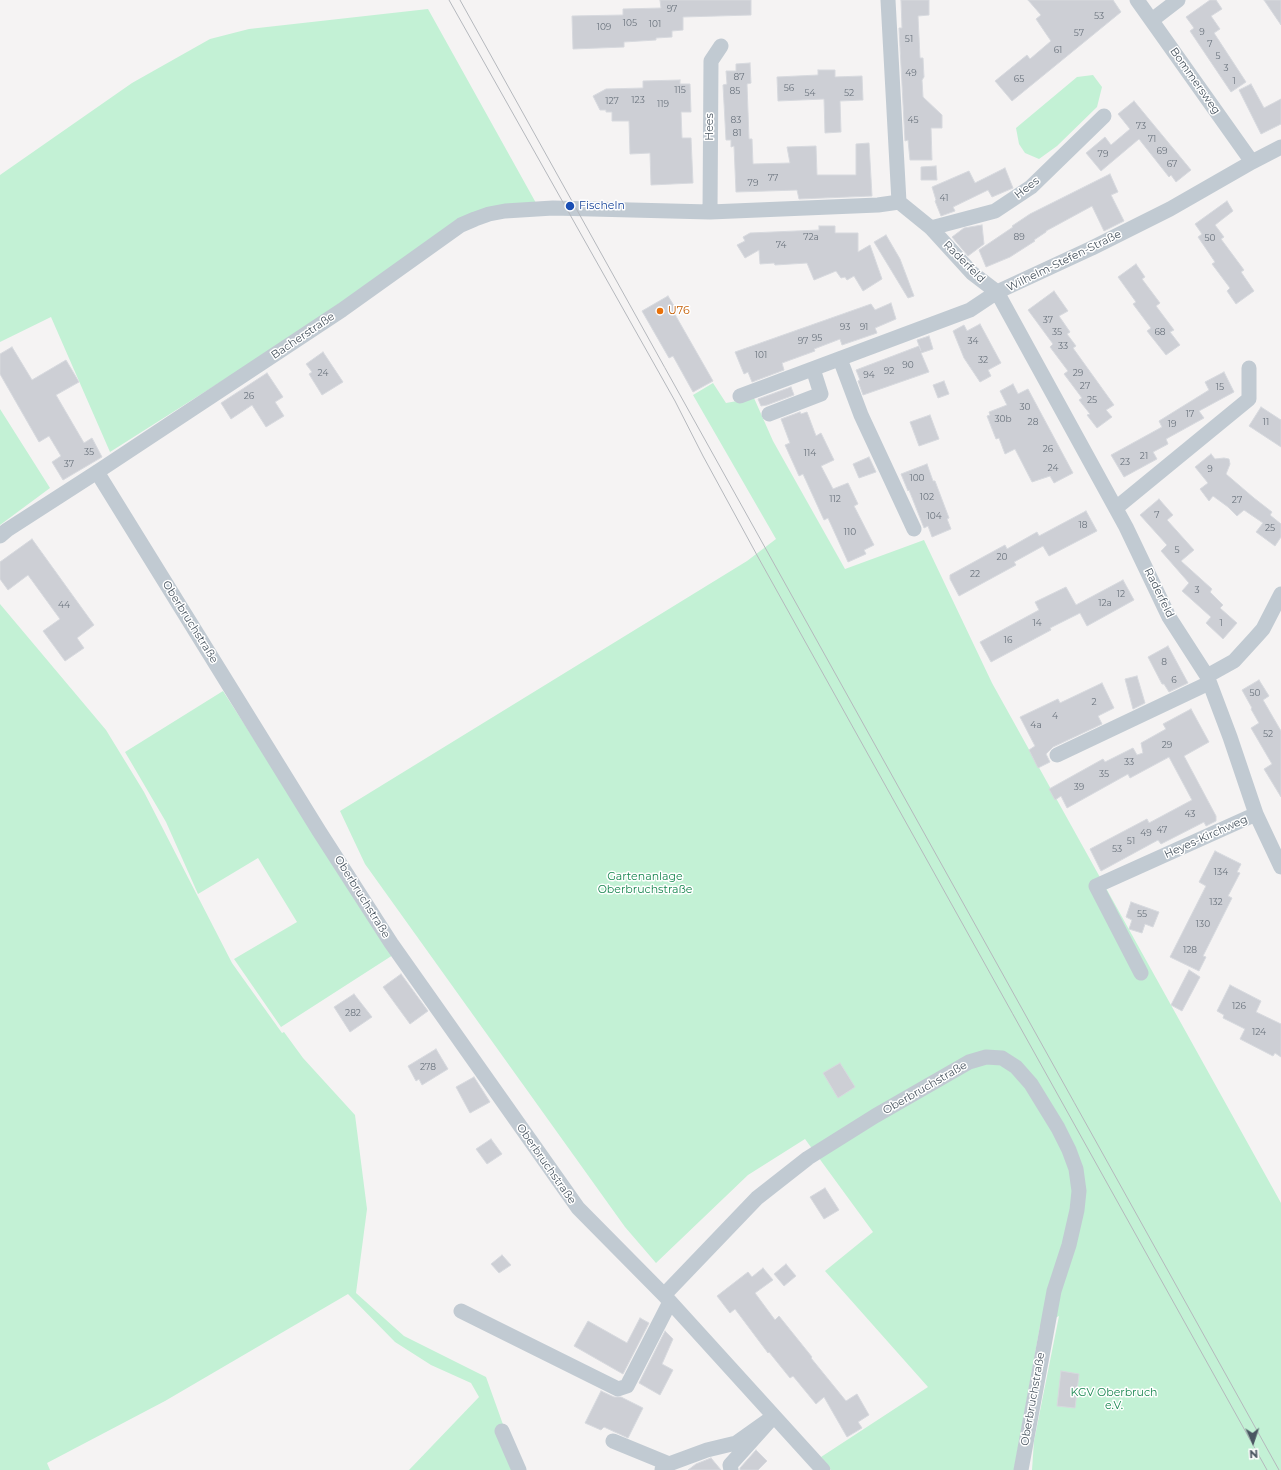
<!DOCTYPE html>
<meta charset="utf-8">
<style>
body{margin:0}
#map{position:relative;width:1281px;height:1470px;overflow:hidden;background:#f5f3f3;font-family:Montserrat,sans-serif}
canvas{display:block}
.north{position:absolute;left:1233px;top:1422px;width:40px;height:40px;-webkit-text-stroke:3px #fff;paint-order:stroke;rotate:177deg;font-size:11px;font-weight:700;line-height:16px;text-align:center;color:#4a5661}
.north::after{content:'';display:block;margin:auto;width:14px;height:18px;background:#4a5661;clip-path:polygon(50% 0,100% 100%,50% 72%,0 100%)}
</style>
<div id="map">
<canvas width="1281" height="1470"></canvas>
<div class="north">N</div>
</div>
<script>
const c = document.querySelector('canvas').getContext('2d');
c.lineJoin = 'round';
function paint(path, color) {
  c.fillStyle = color;
  c.fill(path, 'evenodd');
}
function poly(rows) {
  const path = new Path2D();
  for (const r of rows) {
    path.moveTo(r[0], r[1]);
    for (let i = 2; i < r.length; i += 2) path.lineTo(r[i], r[i + 1]);
  }
  return path;
}
function stroke(path, color, width, dash) {
  c.strokeStyle = color;
  c.lineWidth = width;
  c.lineCap = dash ? 'butt' : 'round';
  c.setLineDash(dash || []);
  c.stroke(path);
}
function drawText(font, color, halo, rows, align = 'center') {
  c.font = font + ' Montserrat,sans-serif';
  c.lineWidth = 3;
  c.setLineDash([]);
  c.textBaseline = 'middle';
  c.strokeStyle = halo;
  c.fillStyle = color;
  for (const [text, x, y, turn = 0] of rows) {
    c.save();
    c.translate(x, y);
    c.rotate((+turn || 0) * Math.PI / 180);
    c.textAlign = isNaN(turn) ? turn : align;
    if (halo) c.strokeText(text, 0, 0);
    c.fillText(text, 0, 0);
    c.restore();
  }
}
paint(poly([
 [428,9,536,203,494,207,315,322,110,452,51,317,0,342,0,175,132,83,210,39,249,29],
 [1093,75,1102,87,1097,107,1057,146,1039,159,1025,153,1019,144,1016,128,1077,77],
 [713,383,726,403,754,398,773,441,845,569,924,540,992,683,1281,1203,1281,1470,1032,1470,1034,1441,1059,1316,1040,1326,1014,1470,831,1470,821,1457,928,1387,825,1271,873,1232,805,1139,748,1175,656,1263,625,1227,365,864,340,811,747,561,776,539,693,395],
 [0,409,50,488,0,525],
 [0,604,106,730,144,792,232,963,282,1033,284,1032,303,1058,355,1115,367,1209,356,1293,404,1336,486,1377,505,1430,522,1470,409,1470,479,1397,471,1383,431,1365,395,1342,348,1294,165,1401,47,1463,50,1470,0,1470],
 [223,691,393,955,281,1027,234,959,297,922,258,858,198,894,166,822,125,752]
]), '#c3f1d5');
const building = poly([
 [660,0,751,0,751,15,683,17,683,30,672,31,672,37,656,38,656,40,624,42,624,47,573,49,572,16,623,15,623,9,661,8,660,0],
 [901,0,929,0,929,15,918,16,920,58,923,58,924,77,922,80,923,97,942,115,942,128,931,128,932,160,910,160,908,140,905,141,899,28,902,28,901,0],
 [1028,0,1113,0,1121,12,1012,101,995,81,1027,55,1030,59,1051,41,1036,19,1041,15,1028,0],
 [1210,0,1216,0,1222,9,1211,16,1220,29,1214,33,1246,82,1231,92,1190,31,1194,28,1186,17,1210,0],
 [1264,0,1281,0,1281,25,1264,0],
 [750,63,751,83,747,84,749,139,752,139,753,164,790,163,787,147,816,146,817,175,856,175,856,144,869,143,872,196,799,199,797,190,736,192,734,146,731,147,731,140,726,140,723,85,727,84,726,71,736,71,736,64,750,63],
 [818,70,835,70,835,77,862,76,863,100,840,101,841,132,825,133,824,99,778,101,777,77,818,75,818,70],
 [680,80,680,84,690,84,691,112,681,112,682,138,691,138,693,183,651,185,650,153,630,154,629,121,612,121,612,112,606,112,606,110,600,110,593,96,606,89,643,88,643,81,680,80],
 [1251,84,1264,108,1281,99,1281,124,1261,134,1239,90,1251,84],
 [1134,101,1191,170,1176,182,1171,175,1169,177,1139,139,1101,171,1086,153,1105,137,1111,145,1130,129,1118,114,1134,101],
 [936,166,937,180,921,180,921,167,936,166],
 [1005,168,1013,188,992,197,988,190,953,207,955,211,941,216,935,201,936,200,932,187,969,171,975,183,1005,168],
 [1110,174,1118,192,1111,195,1124,221,1104,231,1092,206,1046,231,1046,232,1034,240,1035,241,1010,257,986,267,979,250,1013,227,1012,226,1030,214,1110,174],
 [1227,201,1233,211,1215,225,1224,237,1221,239,1244,270,1241,272,1254,291,1236,304,1227,291,1230,288,1212,264,1215,262,1198,237,1202,234,1195,224,1227,201],
 [982,225,984,244,968,256,952,237,964,228,982,225],
 [819,226,835,226,835,233,858,233,858,252,870,245,882,279,863,291,854,276,847,280,845,277,841,278,836,271,814,280,807,263,775,265,774,263,760,264,759,250,745,258,737,245,745,241,743,237,750,233,819,230,819,226],
 [886,235,900,259,914,296,908,298,874,242,886,235],
 [1136,264,1145,277,1142,279,1160,303,1156,306,1174,330,1170,332,1180,345,1166,355,1147,331,1151,328,1133,304,1136,302,1118,277,1136,264],
 [1054,291,1068,311,1059,316,1070,332,1067,334,1076,346,1073,348,1114,405,1106,410,1112,417,1097,428,1087,415,1090,414,1079,400,1082,398,1064,374,1068,371,1050,347,1053,344,1028,310,1054,291],
 [668,296,676,309,673,311,713,381,693,392,673,356,669,358,642,311,668,296],
 [891,303,896,319,875,328,877,333,842,345,840,339,814,349,815,351,782,363,784,370,752,382,748,372,744,374,735,352,871,304,875,310,891,303],
 [980,324,1001,363,988,370,991,376,980,382,964,358,953,331,964,325,967,331,980,324],
 [929,336,933,349,921,353,929,372,863,395,858,381,860,380,856,370,919,346,921,351,917,340,929,336],
 [12,347,32,380,66,360,79,382,56,395,84,443,92,438,102,457,63,480,52,462,61,456,49,436,39,442,0,374,0,354,12,347],
 [323,352,343,382,322,395,309,374,312,372,306,364,323,352],
 [1224,372,1234,392,1199,411,1204,418,1166,439,1168,444,1153,452,1157,459,1124,477,1111,455,1162,427,1159,421,1209,390,1205,382,1224,372],
 [267,373,283,397,275,402,284,416,266,427,252,405,231,419,221,403,267,373],
 [944,381,949,394,938,398,933,385,944,381],
 [1013,384,1018,394,1028,389,1073,473,1054,483,1050,476,1032,482,1015,449,1005,454,999,438,996,439,987,416,990,415,989,412,1007,405,1000,391,1013,384],
 [791,387,794,395,767,405,761,406,758,399,791,387],
 [1261,407,1281,420,1281,447,1249,426,1261,407],
 [800,412,801,414,807,412,816,436,821,433,834,460,821,466,833,489,848,483,858,504,854,506,874,545,864,550,866,554,848,562,828,518,824,520,803,474,799,476,785,445,790,443,781,419,800,412],
 [930,415,939,439,919,446,910,422,930,415],
 [1211,454,1215,459,1224,458,1229,459,1230,464,1226,474,1254,498,1272,512,1270,515,1281,524,1281,537,1275,546,1256,532,1263,523,1244,510,1237,516,1228,507,1213,496,1209,501,1200,489,1208,483,1195,467,1211,454],
 [869,457,876,472,859,478,853,464,869,457],
 [927,464,933,481,935,481,949,518,947,519,951,529,932,537,928,526,924,528,909,490,908,491,901,474,927,464],
 [1159,499,1173,515,1167,520,1194,550,1181,561,1212,589,1210,592,1223,605,1220,608,1237,623,1223,639,1206,623,1211,617,1182,591,1189,583,1161,551,1167,545,1140,515,1159,499],
 [1086,511,1097,531,1049,556,1043,546,1014,562,1016,565,959,596,950,579,950,575,1005,545,1007,549,1037,532,1039,536,1086,511],
 [32,539,94,625,77,638,84,648,65,661,43,631,60,619,28,575,8,590,0,579,0,562,32,539],
 [1123,580,1134,600,1087,626,1080,613,1050,628,1051,630,991,662,980,642,1039,610,1035,602,1066,587,1076,605,1123,580],
 [1168,646,1188,683,1169,692,1164,684,1162,684,1148,657,1168,646],
 [1137,676,1145,703,1133,709,1125,679,1137,676],
 [1259,680,1269,696,1263,700,1281,731,1281,797,1264,769,1272,764,1251,728,1259,723,1251,709,1252,708,1242,690,1259,680],
 [1102,683,1114,708,1098,716,1102,724,1053,747,1046,754,1050,762,1038,768,1029,750,1035,746,1020,717,1058,699,1060,703,1102,683],
 [1191,709,1209,742,1184,756,1216,816,1216,821,1206,826,1204,822,1161,844,1158,840,1101,871,1090,849,1147,819,1149,823,1192,800,1169,757,1130,778,1128,774,1067,808,1061,796,1055,800,1049,789,1103,759,1105,762,1133,748,1137,755,1143,753,1141,743,1166,729,1163,724,1191,709],
 [1215,851,1241,864,1237,872,1240,873,1228,896,1232,898,1203,956,1206,957,1199,971,1170,957,1206,886,1199,882,1215,851],
 [1131,902,1159,912,1153,927,1145,924,1142,933,1129,929,1132,920,1126,917,1131,902],
 [1189,970,1200,977,1182,1011,1171,1005,1189,970],
 [401,974,428,1011,410,1024,383,987,401,974],
 [1230,985,1261,1001,1256,1012,1281,1024,1281,1057,1275,1053,1273,1056,1240,1039,1245,1029,1223,1018,1224,1015,1217,1011,1230,985],
 [354,994,372,1017,350,1032,334,1007,354,994],
 [436,1049,448,1069,422,1085,419,1079,416,1081,408,1066,436,1049],
 [840,1063,855,1087,838,1098,823,1073,840,1063],
 [474,1077,490,1102,470,1113,456,1087,474,1077],
 [491,1139,502,1154,487,1164,476,1149,491,1139],
 [825,1188,839,1210,824,1219,810,1197,825,1188],
 [502,1255,511,1265,499,1273,491,1264,502,1255],
 [786,1264,796,1276,784,1286,774,1274,786,1264],
 [763,1268,773,1280,755,1293,775,1320,779,1316,812,1357,811,1358,846,1401,857,1394,869,1415,858,1422,862,1428,847,1437,824,1397,816,1404,793,1376,790,1378,769,1352,768,1353,735,1309,730,1313,717,1296,748,1272,752,1277,763,1268],
 [640,1318,649,1323,623,1374,574,1346,588,1321,627,1343,640,1318],
 [665,1331,673,1339,662,1364,673,1370,660,1395,639,1383,665,1331],
 [1061,1371,1079,1374,1075,1408,1057,1406,1061,1371],
 [601,1391,614,1397,621,1397,643,1408,628,1438,604,1427,601,1430,585,1423,601,1391],
 [756,1450,767,1461,758,1470,740,1470,740,1468,756,1450],
 [711,1458,721,1470,688,1470,696,1464,711,1458]
]);
paint(building, '#cdcfd5');
stroke(building, '#d7d9de', 1);
stroke(poly([
 [888,0,899,202,931,228,972,273,997,292,1126,527,1169,617,1207,676,1230,737,1256,814,1281,867],
 [1137,0,1252,162],
 [1152,20,1178,0],
 [710,212,711,61,721,46],
 [931,228,995,211,1031,187,1104,116],
 [840,359,861,415,914,529],
 [740,396,970,310,997,292,1092,248,1170,209,1252,162,1281,147],
 [769,414,821,394,813,369],
 [97,472,319,831,391,943,578,1208,664,1295,823,1470],
 [1116,508,1249,399,1249,368],
 [0,536,7,530,97,472,342,310,461,225,475,219,489,214,505,211,553,208,710,212,878,205,899,202],
 [1207,676,1234,661,1255,638,1263,629,1281,594],
 [1057,755,1209,683],
 [1141,973,1096,886,1256,814],
 [664,1295,757,1198,808,1158,875,1116,969,1062,986,1057,1002,1058,1016,1067,1031,1084,1058,1128,1069,1150,1076,1169,1079,1191,1077,1210,1069,1245,1054,1291,1021,1470],
 [461,1311,618,1389,627,1386,670,1302],
 [502,1431,519,1470],
 [613,1441,669,1464],
 [662,1470,669,1464,707,1450,736,1443,774,1416,730,1465,731,1470]
]), '#c1cad2', 15);
stroke(poly([
 [449,0,675,401,703,456,758,557,1267,1470],
 [460,0,1279,1470]
]), '#b5b8bd', 1);
for (const [x, y, r, color] of [
 [570,206,5,"#1a4fb4"],
 [660,311,4,"#e8710a"]
]) {
  const dot = new Path2D();
  dot.arc(x, y, r, 0, 2 * Math.PI);
  c.fillStyle = color;
  c.fill(dot);
  stroke(dot, '#fff', 1.5);
}
drawText('9px', '#6b747e', null, [
 ["97",672,9],
 ["53",1099,16],
 ["105",630,23],
 ["101",655,24],
 ["109",604,27],
 ["9",1202,32],
 ["57",1079,33],
 ["51",909,39],
 ["7",1210,44],
 ["61",1058,50],
 ["5",1218,56],
 ["3",1226,68],
 ["49",911,73],
 ["87",739,77],
 ["65",1019,79],
 ["1",1234,81],
 ["56",789,88],
 ["115",680,90],
 ["85",735,91],
 ["54",810,93],
 ["52",849,93],
 ["123",638,100],
 ["127",612,101],
 ["119",663,104],
 ["83",736,120],
 ["45",913,120],
 ["73",1141,126],
 ["81",737,133],
 ["71",1152,139],
 ["69",1162,151],
 ["79",1103,154],
 ["67",1172,164],
 ["77",773,178],
 ["79",753,183],
 ["41",944,198],
 ["72a",811,237],
 ["89",1019,237],
 ["50",1210,238],
 ["74",781,245],
 ["37",1048,320],
 ["93",845,327],
 ["91",864,327],
 ["35",1057,332],
 ["68",1160,332],
 ["95",817,338],
 ["97",803,341],
 ["34",973,341],
 ["33",1063,346],
 ["101",761,355],
 ["32",983,360],
 ["90",908,365],
 ["92",889,371],
 ["24",323,373],
 ["29",1078,373],
 ["94",869,375],
 ["27",1085,386],
 ["15",1220,387],
 ["26",249,396],
 ["25",1092,400],
 ["30",1025,407],
 ["17",1190,414],
 ["30b",1003,419],
 ["28",1033,422],
 ["11",1266,422],
 ["19",1172,424],
 ["26",1048,449],
 ["35",89,452],
 ["114",810,453],
 ["21",1144,456],
 ["23",1125,462],
 ["37",69,464],
 ["24",1053,468],
 ["9",1210,469],
 ["100",917,478],
 ["102",927,497],
 ["112",835,499],
 ["27",1237,500],
 ["7",1157,515],
 ["104",934,516],
 ["18",1083,525],
 ["25",1270,528],
 ["110",850,532],
 ["5",1177,550],
 ["20",1002,557],
 ["22",975,574],
 ["3",1197,590],
 ["12",1121,594],
 ["12a",1105,603],
 ["44",64,605],
 ["14",1037,623],
 ["1",1221,623],
 ["16",1008,640],
 ["8",1164,662],
 ["6",1174,680],
 ["50",1255,693],
 ["2",1094,702],
 ["4",1055,716],
 ["4a",1036,725],
 ["52",1268,734],
 ["29",1167,745],
 ["33",1129,762],
 ["35",1104,774],
 ["39",1079,787],
 ["43",1190,814],
 ["47",1162,830],
 ["49",1146,833],
 ["51",1131,841],
 ["53",1117,849],
 ["134",1221,872],
 ["132",1216,902],
 ["55",1142,914],
 ["130",1203,924],
 ["128",1190,950],
 ["126",1239,1006],
 ["282",353,1013],
 ["124",1259,1032],
 ["278",428,1067]
]);
drawText('11px', '#4a5661', '#fff', [
 ["Bommersweg",1195,81,55],
 ["Hees",710,127,-90],
 ["Hees",1027,188,-38],
 ["Wilhelm-Stefen-Straße",1064,261,-26],
 ["Raderfeld",964,262,45],
 ["Bacherstraße",303,336,-34],
 ["Raderfeld",1159,593,64],
 ["Oberbruchstraße",190,622,58],
 ["Heyes-Kirchweg",1206,837,-24],
 ["Oberbruchstraße",362,897,58],
 ["Oberbruchstraße",925,1088,-30],
 ["Oberbruchstraße",546,1164,55],
 ["Oberbruchstraße",1033,1399,-80]
]);
drawText('11px', '#164399', '#fff', [
 ["Fischeln",579,206]
], 'left');
drawText('11px', '#c56008', '#fff', [
 ["U76",668,311]
], 'left');
drawText('11px', '#17864f', '#fff', [
 ["Gartenanlage",645,877],
 ["Oberbruchstraße",645,890],
 ["KGV Oberbruch",1114,1393],
 ["e.V.",1114,1406]
]);
</script>
